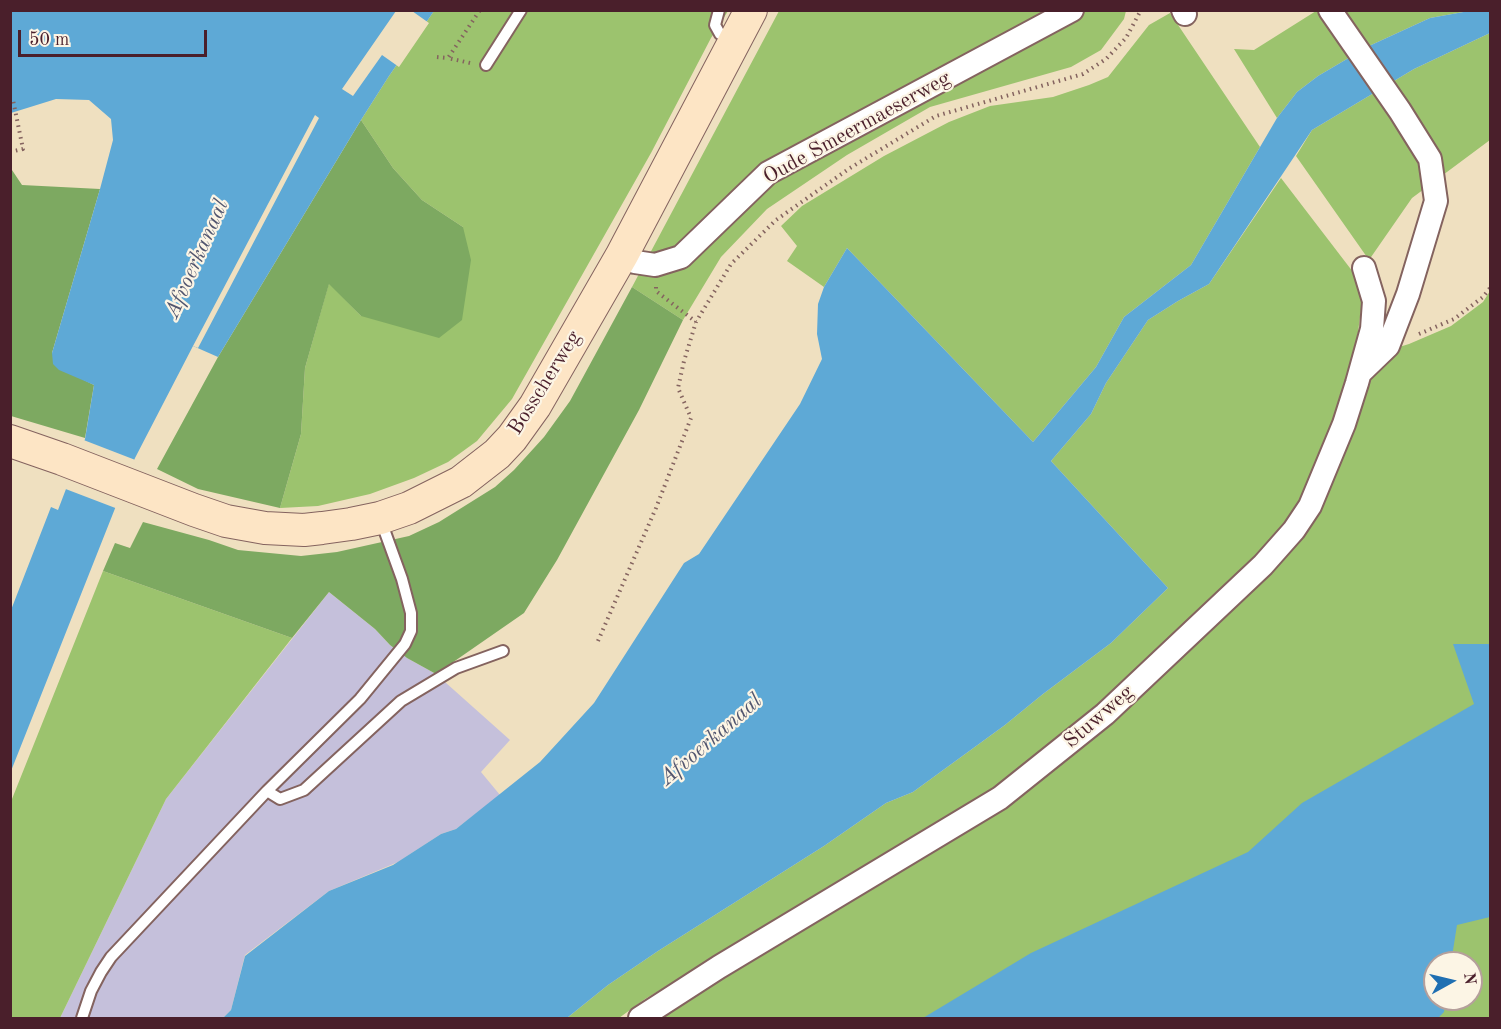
<!DOCTYPE html>
<style>
body{margin:0}
#map{position:relative;width:1501px;height:1029px;overflow:hidden;background:#efe0c0;font-family:"Old Standard TT",serif}
canvas{display:block}
.frame{position:absolute;inset:0;border:12px solid #4a1f2b;pointer-events:none}
.north{position:absolute;left:1423px;top:951px;width:60px;height:60px;box-sizing:border-box;background:#fcf5e5;border:2px solid #b59f9b;border-radius:50%;rotate:82deg;font-size:16px;font-weight:700;line-height:24px;text-align:center;color:#4a1f2b}
.north::after{content:'';display:block;margin:auto;width:21px;height:27px;background:#1f6fb2;clip-path:polygon(50% 0,100% 100%,50% 72%,0 100%)}
.scale{position:absolute;left:18px;top:30px;width:189px;height:27px;box-sizing:border-box;border:3px solid #4a1f2b;border-top:0;padding-left:8px;font-size:18px;line-height:21px;white-space:nowrap;color:#4a1f2b;-webkit-text-stroke:4px #fcf5e5;paint-order:stroke}
</style>
<div id="map">
<canvas width="1501" height="1029"></canvas>
<div class="frame"></div>
<div class="north">N</div>
<div class="scale">50 m</div>
</div>
<script>
const c = document.querySelector('canvas').getContext('2d');
c.lineJoin = 'round';
function paint(path, color) {
  c.fillStyle = color;
  c.fill(path, 'evenodd');
}
function poly(rows) {
  const path = new Path2D();
  for (const r of rows) {
    path.moveTo(r[0], r[1]);
    for (let i = 2; i < r.length; i += 2) path.lineTo(r[i], r[i + 1]);
  }
  return path;
}
function stroke(path, color, width, dash) {
  c.strokeStyle = color;
  c.lineWidth = width;
  c.lineCap = dash ? 'butt' : 'round';
  c.setLineDash(dash || []);
  c.stroke(path);
}
function drawText(font, color, halo, rows, align = 'center') {
  c.font = font + ' "Old Standard TT",serif';
  c.lineWidth = 4.5;
  c.setLineDash([]);
  c.textBaseline = 'middle';
  c.strokeStyle = halo;
  c.fillStyle = color;
  for (const [text, x, y, turn = 0] of rows) {
    c.save();
    c.translate(x, y);
    c.rotate((+turn || 0) * Math.PI / 180);
    c.textAlign = isNaN(turn) ? turn : align;
    if (halo) c.strokeText(text, 0, 0);
    c.fillText(text, 0, 0);
    c.restore();
  }
}
paint(poly([
 [329,592,375,629,390,645,407,658,436,674,510,740,481,772,500,795,456,829,441,834,398,862,329,891,245,955,231,1010,223,1018,60,1018,166,799]
]), '#c5c0db');
paint(poly([
 [434,11,728,11,711,38,651,153,512,399,477,441,448,462,414,478,370,494,318,506,280,508,301,434,305,368,329,283,361,316,463,227,422,200,393,168,361,120,389,76],
 [779,11,1126,11,1124,19,1101,50,1071,67,930,107,847,155,767,209,721,257,683,320,632,287],
 [1316,11,1469,11,1430,18,1369,46,1318,76,1297,92,1277,118,1234,49,1254,50],
 [1170,13,1260,147,1191,265,1124,317,1096,367,1033,442,847,248,824,287,787,261,797,246,781,226,802,206,884,156,949,122,990,106,1053,97,1089,85,1108,77,1149,25],
 [1490,33,1490,140,1412,198,1369,260,1296,156,1312,130,1414,69],
 [1281,178,1353,272,1363,295,1356,347,1336,423,1289,525,1105,701,1000,787,645,999,619,1018,567,1018,608,985,658,951,824,846,886,803,913,792,1005,725,1043,694,1111,643,1168,588,1051,461,1091,414,1106,383,1148,320,1178,301,1209,284],
 [1490,291,1490,1018,657,1018,679,1003,953,839,1057,768,1095,737,1143,695,1267,571,1362,385,1386,351,1409,344,1451,326,1483,302],
 [1435,963,1471,963,1471,999,1435,999],
 [103,571,292,638,166,799,60,1018,11,1018,10,804]
]), '#9cc36e');
paint(poly([
 [361,120,393,168,422,200,463,227,471,260,462,320,439,338,361,316,329,284,305,368,301,434,280,508,198,489,157,469,218,357],
 [10,167,22,185,100,189,52,353,80,378,94,385,85,438,11,416],
 [632,287,683,320,639,410,557,560,524,613,436,674,407,658,390,645,375,629,329,592,292,638,103,571,115,543,130,548,143,522,209,540,238,550,301,556,337,552,409,536,439,522,495,487,514,470,544,437,570,401]
]), '#7da961');
paint(poly([
 [11,11,434,11,389,76,361,120,218,357,193,346,135,458,11,771,11,610,51,507,58,510,85,439,94,385,59,370,53,364,52,353,100,189,113,140,111,119,89,100,56,99,11,113],
 [1469,11,1490,11,1490,33,1414,69,1312,130,1209,284,1178,301,1148,320,1106,383,1091,414,1051,461,1168,588,1111,643,1043,694,1005,725,913,792,886,803,824,846,658,951,608,985,567,1018,223,1018,231,1010,245,956,329,891,393,865,441,834,456,829,540,762,594,703,684,563,699,554,800,404,822,359,817,334,818,304,824,287,847,248,1033,442,1096,367,1124,317,1191,265,1277,118,1297,92,1318,76,1369,46,1430,18],
 [1453,644,1490,644,1490,917,1457,925,1451,963,1435,963,1435,999,1446,999,1444,1012,1438,1018,923,1018,1031,953,1248,852,1302,803,1474,704]
]), '#5ea9d6');
paint(poly([
 [396,11,412,11,429,23,399,67,382,55,353,96,342,89],
 [315,115,319,118,198,348,193,346],
 [81,439,138,461,118,509,63,488]
]), '#efe0c0');
const lane = poly([
 [719,10,715,25,720,34,730,41],
 [486,65,521,10],
 [267,791,280,799,304,790,401,701,456,668,503,651],
 [82,1018,91,991,101,972,111,957,267,791,360,699,405,644,411,631,411,613,402,579,381,521]
]);
const street = poly([
 [1183,10,1185,14],
 [1330,10,1400,111,1430,159,1436,201,1408,294,1388,346,1360,373],
 [622,255,635,262,655,265,681,257,768,173,1072,10],
 [640,1018,719,967,1000,798,1105,714,1263,565,1294,530,1310,506,1344,424,1357,383,1372,329,1374,301,1364,268]
]);
const secondary = poly([
 [10,441,62,459,194,510,226,521,265,528,304,530,322,528,351,524,380,518,409,508,461,482,497,454,512,438,535,406,622,255,751,10]
]);
stroke(lane, '#84635f', 14);
stroke(street, '#84635f', 26);
stroke(secondary, '#84635f', 34);
stroke(poly([
 [437,57,448,58],
 [470,63,448,58,480,10],
 [10,152,23,149,13,100],
 [656,287,656,291,696,322],
 [1419,334,1454,319,1483,297,1490,288],
 [598,641,656,508,691,418,678,388,684,361,696,322,731,264,776,220,850,168,936,116,1083,74,1106,59,1126,38,1141,10]
]), '#84635f', 4, [1.5, 4.5]);
stroke(lane, '#fff', 10);
stroke(street, '#fff', 22);
stroke(secondary, '#fde5c5', 32);
drawText('21px', '#4a1f2b', '#fcf5e5', [
 ["Oude Smeermaeserweg",857,128,-29],
 ["Bosscherweg",545,383,-58],
 ["Stuwweg",1099,717,-41]
]);
drawText('italic 22px', '#52566f', '#fcf5e5', [
 ["Afvoerkanaal",197,259,-66],
 ["Afvoerkanaal",711,740,-41]
]);
</script>
